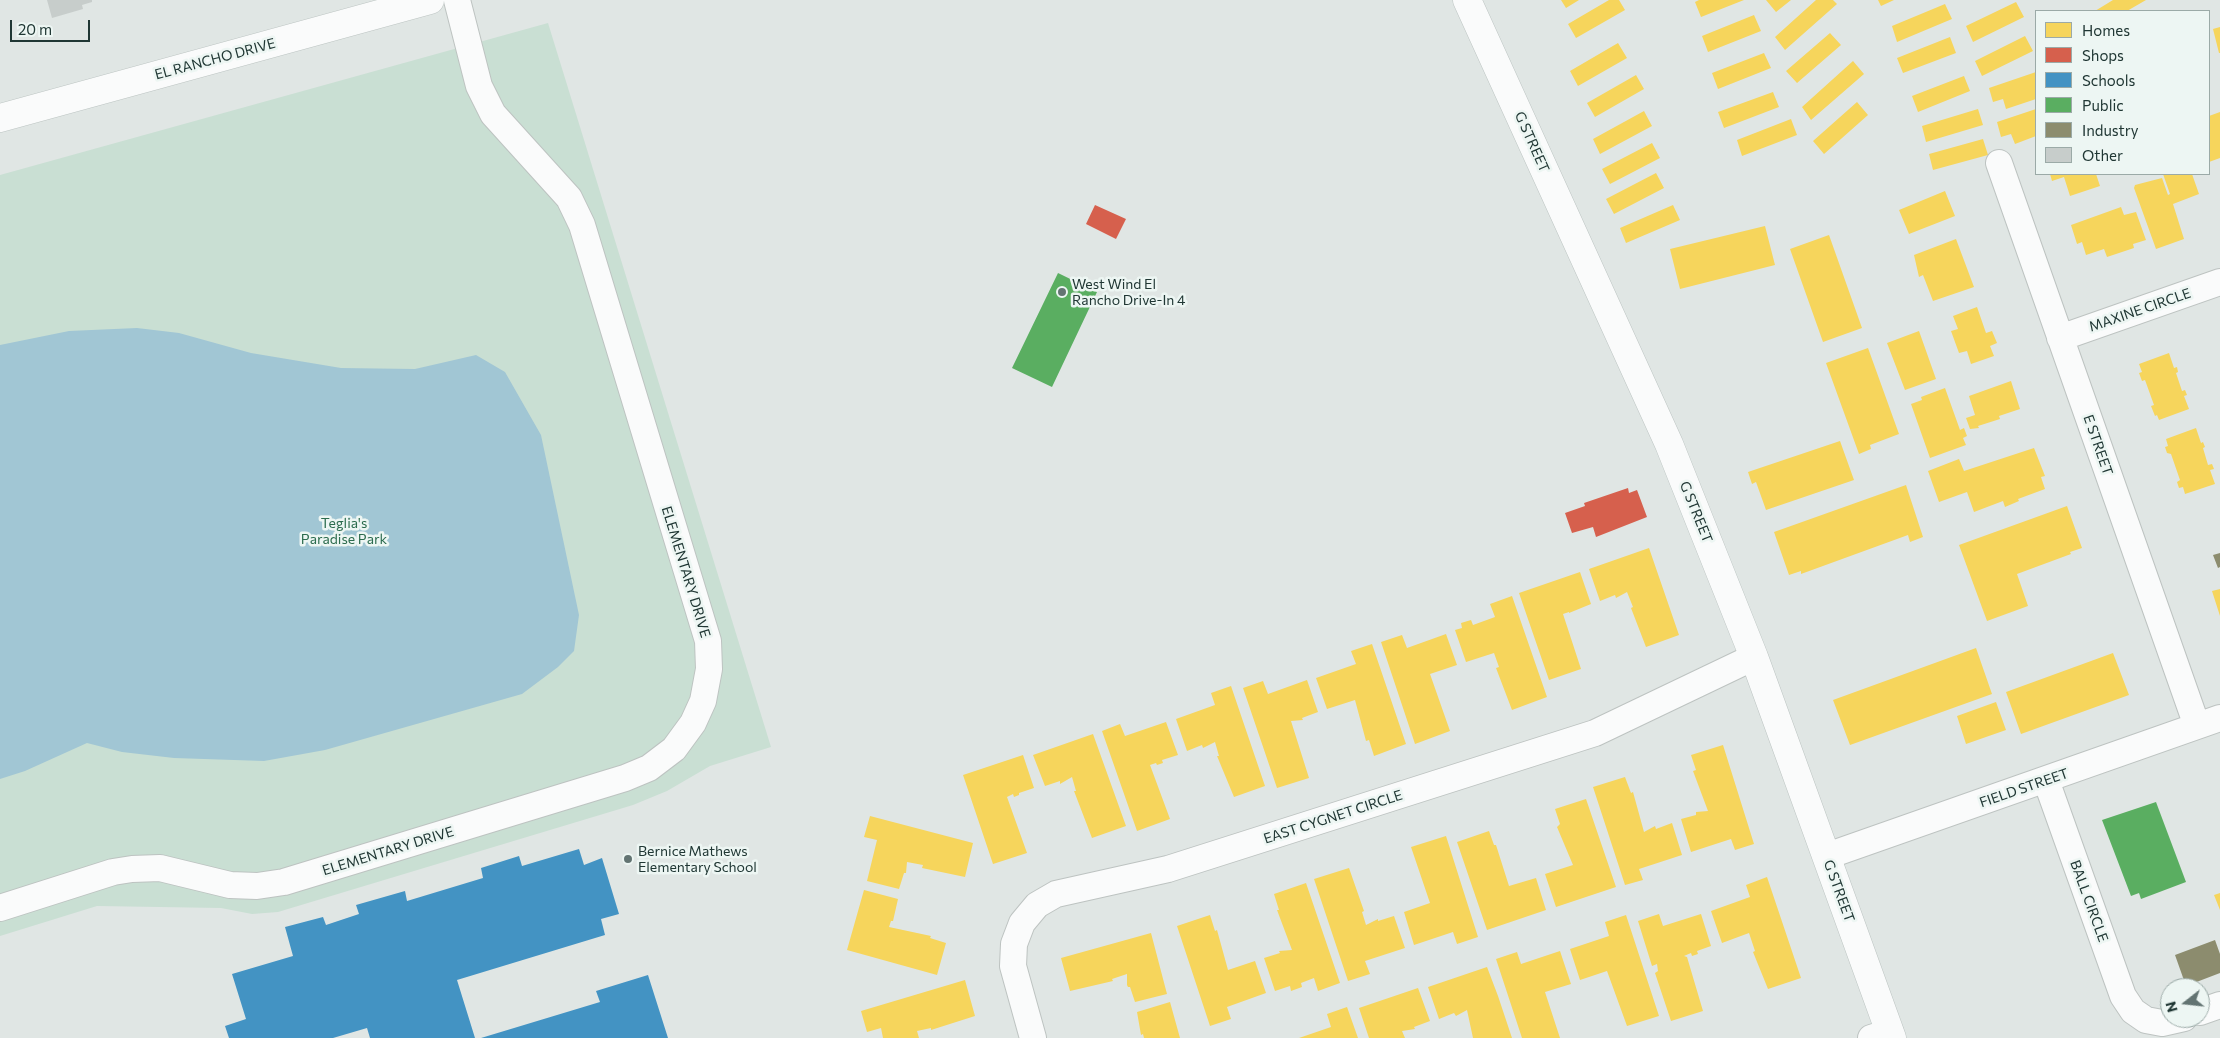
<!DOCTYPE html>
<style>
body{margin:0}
#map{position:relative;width:2220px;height:1038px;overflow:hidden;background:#e0e6e4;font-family:Commissioner,sans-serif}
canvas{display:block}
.legend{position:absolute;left:2035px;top:10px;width:175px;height:165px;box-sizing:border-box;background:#edf6f3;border:1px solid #9baaa7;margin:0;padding:6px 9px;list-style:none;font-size:15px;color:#203734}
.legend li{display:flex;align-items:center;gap:10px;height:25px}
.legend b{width:25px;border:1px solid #9baaa7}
.north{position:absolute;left:2160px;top:978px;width:50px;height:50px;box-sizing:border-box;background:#edf6f3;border:1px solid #9baaa7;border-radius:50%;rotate:254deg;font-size:14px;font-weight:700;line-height:20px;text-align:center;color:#203734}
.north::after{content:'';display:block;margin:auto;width:18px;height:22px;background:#637472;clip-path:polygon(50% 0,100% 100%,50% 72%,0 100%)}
.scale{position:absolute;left:10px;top:20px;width:80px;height:22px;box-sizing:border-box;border:2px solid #203734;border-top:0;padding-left:6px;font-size:15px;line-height:18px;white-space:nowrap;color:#203734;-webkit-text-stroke:4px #edf6f3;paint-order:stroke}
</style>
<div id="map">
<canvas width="2220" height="1038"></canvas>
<ul class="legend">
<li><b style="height:14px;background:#f6d55c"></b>Homes</li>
<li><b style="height:14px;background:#d6604d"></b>Shops</li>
<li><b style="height:14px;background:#4393c3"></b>Schools</li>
<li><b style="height:14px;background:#5aae61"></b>Public</li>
<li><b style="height:14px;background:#8c8c6e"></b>Industry</li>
<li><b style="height:14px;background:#c7cdcb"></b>Other</li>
</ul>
<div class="north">N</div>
<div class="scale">20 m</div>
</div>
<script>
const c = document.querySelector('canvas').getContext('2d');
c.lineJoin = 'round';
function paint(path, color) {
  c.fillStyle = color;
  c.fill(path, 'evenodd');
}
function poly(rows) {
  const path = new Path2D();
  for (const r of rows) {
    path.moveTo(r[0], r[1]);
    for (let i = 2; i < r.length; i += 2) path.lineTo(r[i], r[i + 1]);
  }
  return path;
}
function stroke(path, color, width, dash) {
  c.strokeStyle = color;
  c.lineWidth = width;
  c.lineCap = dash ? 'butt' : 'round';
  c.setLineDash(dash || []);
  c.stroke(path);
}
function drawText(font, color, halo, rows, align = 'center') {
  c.font = font + ' Commissioner,sans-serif';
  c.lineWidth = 5;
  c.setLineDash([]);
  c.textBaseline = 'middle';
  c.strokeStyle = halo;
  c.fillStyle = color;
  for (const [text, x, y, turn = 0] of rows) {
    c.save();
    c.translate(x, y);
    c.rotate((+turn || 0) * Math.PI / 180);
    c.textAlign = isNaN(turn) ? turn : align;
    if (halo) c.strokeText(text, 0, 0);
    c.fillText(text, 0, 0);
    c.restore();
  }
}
paint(poly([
 [548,23,771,747,710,766,667,791,633,805,278,912,252,914,221,908,97,906,0,936,0,175]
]), '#c9dfd3');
paint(poly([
 [137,328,179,333,251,353,341,368,415,369,476,355,505,372,541,435,579,615,574,651,558,667,522,694,325,750,264,761,174,758,122,752,87,743,25,771,0,779,0,345,69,331]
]), '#a1c6d4');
paint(poly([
 [1561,0,1579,0,1566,8],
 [1609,0,1619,0,1625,10,1576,38,1568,24],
 [1699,0,1744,0,1701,17,1695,2],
 [1766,0,1791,0,1776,12],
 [1816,0,1833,0,1837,4,1785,50,1775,37],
 [1878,0,1894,0,1881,6],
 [2113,0,2146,0,2127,11,2095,11],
 [2016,2,2024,17,1973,42,1966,26],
 [1945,4,1952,19,1897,42,1892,26],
 [1754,15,1761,31,1708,52,1702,36],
 [2220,27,2220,53,2219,53,2213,29],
 [1830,33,1841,45,1797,83,1786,71],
 [2025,36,2033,51,1982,76,1975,61],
 [1950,37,1956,53,1903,73,1897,58],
 [1618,43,1627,58,1578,86,1570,71],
 [1764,53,1771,68,1718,89,1712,73],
 [1853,61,1864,74,1811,120,1802,107],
 [2036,72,2036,99,2006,109,2003,99,1993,102,1989,88],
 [1636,75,1644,89,1595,117,1587,103],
 [1964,76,1970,91,1918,112,1912,96],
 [1773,92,1779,107,1724,128,1718,112],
 [1857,102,1868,115,1824,154,1813,141],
 [1978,109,1983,125,1926,142,1922,126],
 [2036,109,2036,136,2015,144,2011,134,2001,137,1997,122],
 [1644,111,1652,126,1600,154,1593,139],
 [2220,112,2220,158,2209,162,2209,116],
 [1791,119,1797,135,1742,156,1737,140],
 [1983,139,1988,155,1933,170,1929,154],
 [1652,143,1660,158,1610,184,1602,169],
 [1656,173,1664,188,1614,214,1606,199],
 [2050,174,2096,174,2100,186,2070,196,2064,177,2052,181],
 [2163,174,2192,174,2199,194,2173,204,2184,239,2156,249,2134,188,2135,185,2162,178,2168,195,2170,194],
 [1945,191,1955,216,1909,234,1899,210],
 [1673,205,1680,220,1626,243,1620,228],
 [2121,207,2124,215,2136,212,2146,240,2133,244,2134,248,2107,257,2104,249,2086,255,2082,242,2077,244,2071,225],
 [1765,226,1775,265,1680,289,1670,249],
 [1829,235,1862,328,1823,342,1790,249],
 [1956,239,1974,287,1933,301,1923,275,1919,277,1914,255],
 [1977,307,1986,333,1992,331,1997,343,1990,346,1994,356,1971,364,1967,351,1959,353,1951,331,1958,329,1953,316],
 [1919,331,1936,379,1905,390,1887,343],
 [1868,348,1899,434,1870,445,1871,449,1859,454,1826,363],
 [2169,353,2174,368,2177,367,2178,372,2176,373,2182,391,2185,390,2187,395,2184,396,2189,409,2159,420,2157,415,2155,416,2151,406,2154,405,2145,380,2142,381,2139,373,2142,372,2139,364],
 [2011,381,2020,409,1999,416,2000,419,1978,426,1979,428,1970,429,1966,418,1975,415,1969,396],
 [1945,388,1960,430,1964,428,1967,436,1963,438,1966,445,1930,458,1911,404,1922,400,1921,397],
 [2196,428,2201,443,2203,442,2205,447,2203,448,2208,465,2212,464,2214,469,2210,470,2215,484,2185,494,2183,487,2179,488,2177,482,2180,480,2171,454,2167,453,2165,447,2168,446,2166,439],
 [1840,441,1854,480,1766,510,1756,482,1752,484,1748,472],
 [2034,448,2045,476,2041,477,2045,489,2018,499,2019,501,2005,507,2003,501,1974,512,1967,492,1939,502,1928,471,1959,459,1964,471],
 [1906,485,1923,537,1910,542,1908,535,1801,574,1801,571,1789,575,1774,532],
 [2067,506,2082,548,2070,552,2071,554,2017,574,2028,606,1987,621,1959,545],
 [1649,548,1679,635,1646,647,1631,608,1633,607,1627,592,1616,598,1615,595,1600,601,1589,569],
 [1580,572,1591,604,1569,613,1569,612,1563,614,1581,669,1549,680,1519,593],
 [2220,589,2220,616,2212,591],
 [1512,596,1547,697,1512,710,1496,668,1499,667,1494,653,1466,662,1455,630,1462,628,1461,623,1471,620,1473,625,1495,617,1490,604],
 [1446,634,1457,665,1430,674,1450,731,1415,744,1381,642,1402,635,1407,648],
 [1372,644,1406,744,1374,756,1369,740,1366,741,1355,700,1327,709,1316,678,1356,664,1351,651],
 [1976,648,1992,694,1850,745,1833,700],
 [2113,653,2129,695,2021,734,2006,692],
 [1307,680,1318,712,1302,718,1303,720,1291,721,1309,778,1277,788,1243,688,1263,681,1268,694],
 [1231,686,1265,786,1234,797,1217,756,1219,756,1215,742,1203,748,1202,745,1187,751,1176,719,1215,705,1211,693],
 [1996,702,2006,730,1966,744,1957,716],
 [1166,722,1178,755,1162,760,1163,763,1157,765,1156,763,1150,765,1170,819,1137,831,1102,731,1120,724,1125,736],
 [1093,734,1126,826,1092,838,1074,791,1076,791,1072,777,1060,784,1060,781,1045,786,1033,755],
 [1723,745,1754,844,1735,850,1731,839,1691,852,1681,819,1696,815,1696,812,1708,811,1693,771,1696,770,1691,755],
 [1023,755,1034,788,1019,793,1019,795,1014,797,1013,794,1007,797,1027,853,993,864,963,775],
 [1625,777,1631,793,1633,792,1644,832,1655,826,1656,829,1672,823,1682,855,1639,869,1643,880,1625,885,1593,787],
 [1586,799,1616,887,1556,907,1545,874,1573,865,1557,827,1560,824,1555,809],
 [870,816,973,843,965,877,922,868,923,865,907,862,906,873,904,873,899,889,867,881,877,840,864,837],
 [1489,831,1494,845,1496,845,1509,886,1536,878,1546,910,1487,930,1457,842],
 [1446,836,1478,937,1457,944,1453,932,1414,945,1404,912,1430,903,1411,847],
 [1349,868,1364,911,1362,912,1366,925,1378,919,1378,921,1394,916,1405,948,1365,961,1370,974,1348,981,1314,879],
 [1767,877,1801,978,1768,989,1753,952,1755,951,1749,933,1722,943,1711,911,1750,897,1746,885],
 [1306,883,1340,983,1318,991,1314,978,1301,983,1302,987,1291,991,1290,986,1275,991,1264,958,1280,953,1279,951,1292,950,1277,910,1279,910,1274,894],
 [864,890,898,899,893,921,891,921,889,927,931,936,930,938,946,943,937,975,847,950],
 [2220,893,2220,910,2214,895],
 [1659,914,1663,926,1701,914,1711,946,1697,951,1698,954,1692,956,1691,953,1684,956,1687,957,1703,1011,1671,1021,1655,973,1658,971,1657,964,1652,966,1638,921],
 [1210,915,1215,931,1217,930,1228,970,1255,961,1266,993,1227,1007,1231,1019,1210,1026,1177,926],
 [1626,915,1659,1016,1627,1026,1607,971,1580,980,1570,949,1609,936,1605,922],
 [1151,933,1167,994,1135,1002,1130,987,1128,987,1127,985,1127,974,1112,979,1113,981,1070,991,1061,958],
 [1560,951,1571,984,1545,992,1560,1038,1522,1038,1496,959,1517,952,1521,964],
 [1487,967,1498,996,1512,1038,1473,1038,1467,1010,1456,1016,1454,1013,1439,1019,1437,1013,1428,987],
 [965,980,975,1016,931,1030,931,1028,917,1031,919,1038,883,1038,881,1028,867,1032,861,1011],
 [1418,988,1430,1021,1414,1027,1415,1029,1402,1031,1405,1038,1369,1038,1359,1008],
 [1170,1002,1180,1038,1144,1038,1143,1034,1141,1035,1137,1012],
 [1347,1007,1358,1038,1299,1038,1331,1027,1327,1014]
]), '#f6d55c');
paint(poly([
 [1095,205,1126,219,1116,239,1086,224],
 [1628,488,1629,493,1637,490,1647,517,1596,537,1593,527,1572,533,1565,513,1585,506,1584,503]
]), '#d6604d');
paint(poly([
 [579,849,584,865,602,858,619,914,601,919,605,935,457,980,475,1038,370,1038,367,1028,333,1038,229,1038,225,1026,246,1019,232,974,293,956,285,927,323,917,326,925,359,914,356,905,405,891,407,901,483,878,481,868,519,856,522,866],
 [648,975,668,1038,481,1038,600,1002,596,991]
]), '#4393c3');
paint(poly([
 [1058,273,1097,292,1052,387,1012,368],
 [2156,802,2186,882,2141,899,2139,893,2131,896,2102,820]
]), '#5aae61');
paint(poly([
 [2220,553,2220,567,2218,568,2213,555],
 [2215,940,2220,954,2220,973,2186,986,2175,955]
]), '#8c8c6e');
paint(poly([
 [47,0,92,0,92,2,82,5,83,9,52,18]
]), '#c7cdcb');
const street = poly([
 [1999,163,2197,726],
 [2060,338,2220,282],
 [2046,780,2123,996,2133,1011,2146,1020,2162,1023,2184,1018],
 [1827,856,2220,718],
 [0,908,113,872,132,869,160,868,230,885,257,886,284,882,625,778,649,768,674,749,693,723,703,701,709,669,708,641,582,225,569,198,493,114,479,86,457,0],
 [2200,1012,2220,1005],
 [1033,1038,1013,966,1014,944,1022,923,1037,905,1056,894,1168,869,1595,733,1754,657],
 [1871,1038,1890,1032]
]);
const secondary = poly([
 [1467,0,1669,444,1754,657,1892,1038],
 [0,118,430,0]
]);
stroke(street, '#bdc3c1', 28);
stroke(secondary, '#bcc4c2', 29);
stroke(street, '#fafbfb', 26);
stroke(secondary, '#fafbfb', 28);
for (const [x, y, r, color] of [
 [1062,292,5,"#637472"],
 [628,859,5,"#637472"]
]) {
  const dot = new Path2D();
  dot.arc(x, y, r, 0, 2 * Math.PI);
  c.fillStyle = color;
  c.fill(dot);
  stroke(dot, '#edf6f3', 2);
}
drawText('14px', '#203734', '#edf6f3', [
 ["EL RANCHO DRIVE",215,59,-15],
 ["G STREET",1532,142,66],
 ["MAXINE CIRCLE",2140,310,-19],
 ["E STREET",2098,445,71],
 ["G STREET",1696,512,68],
 ["ELEMENTARY DRIVE",686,572,73],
 ["FIELD STREET",2024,788,-19],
 ["EAST CYGNET CIRCLE",1333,817,-18],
 ["ELEMENTARY DRIVE",388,851,-17],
 ["G STREET",1839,891,70],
 ["BALL CIRCLE",2089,901,70]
]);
drawText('14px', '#203734', '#edf6f3', [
 ["West Wind El",1072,284],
 ["Rancho Drive-In 4",1072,300],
 ["Bernice Mathews",638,851],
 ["Elementary School",638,867]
], 'left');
drawText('14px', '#2c6c4e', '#edf6f3', [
 ["Teglia's",344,523],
 ["Paradise Park",344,539]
]);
</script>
